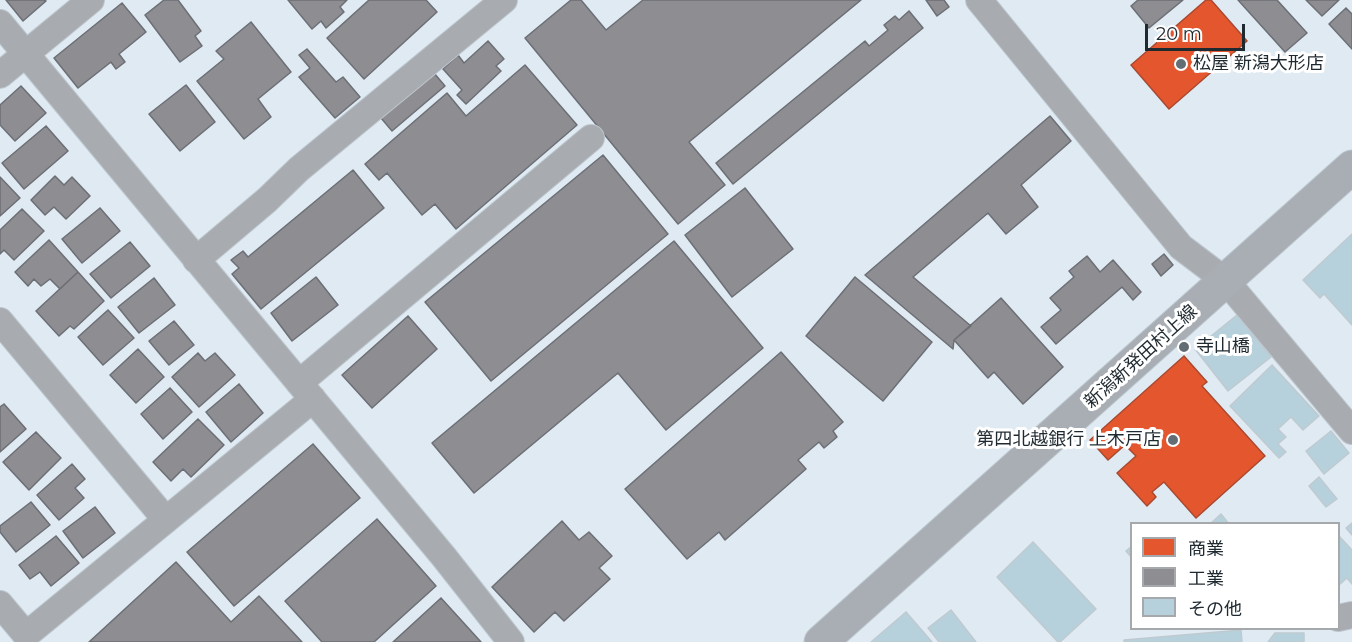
<!DOCTYPE html>
<meta charset="utf-8">
<style>
body{margin:0}
#map{position:relative;width:1352px;height:642px;overflow:hidden;background:#dfeaf3;font-family:Montserrat,"Noto Sans JP",sans-serif}
canvas{display:block}
.legend{position:absolute;left:1130px;top:522px;width:210px;height:108px;box-sizing:border-box;background:#fff;border:2px solid #a5a9ac;margin:0;padding:8px 10px;list-style:none;font-size:18px;color:#1f2930}
.legend li{display:flex;align-items:center;gap:12px;height:30px}
.legend b{width:30px;border:2px solid #a5a9ac}
.scale{position:absolute;left:1145px;top:24px;width:100px;height:27px;box-sizing:border-box;border:3px solid #1f2930;border-top:0;padding-left:8px;font-size:18px;line-height:21px;white-space:nowrap;color:#1f2930;-webkit-text-stroke:4px #fff;paint-order:stroke}
</style>
<div id="map">
<canvas width="1352" height="642"></canvas>
<ul class="legend">
<li><b style="height:16px;background:#e4572e"></b>商業</li>
<li><b style="height:16px;background:#8d8d92"></b>工業</li>
<li><b style="height:16px;background:#b7d1dc"></b>その他</li>
</ul>
<div class="scale">20 m</div>
</div>
<script>
const c = document.querySelector('canvas').getContext('2d');
c.lineJoin = 'round';
function paint(path, color) {
  c.fillStyle = color;
  c.fill(path, 'evenodd');
}
function poly(rows) {
  const path = new Path2D();
  for (const r of rows) {
    path.moveTo(r[0], r[1]);
    for (let i = 2; i < r.length; i += 2) path.lineTo(r[i], r[i + 1]);
  }
  return path;
}
function stroke(path, color, width, dash) {
  c.strokeStyle = color;
  c.lineWidth = width;
  c.lineCap = dash ? 'butt' : 'round';
  c.setLineDash(dash || []);
  c.stroke(path);
}
function drawText(font, color, halo, rows, align = 'center') {
  c.font = font + ' Montserrat,"Noto Sans JP",sans-serif';
  c.lineWidth = 6;
  c.setLineDash([]);
  c.textBaseline = 'middle';
  c.strokeStyle = halo;
  c.fillStyle = color;
  for (const [text, x, y, turn = 0] of rows) {
    c.save();
    c.translate(x, y);
    c.rotate((+turn || 0) * Math.PI / 180);
    c.textAlign = isNaN(turn) ? turn : align;
    if (halo) c.strokeText(text, 0, 0);
    c.fillText(text, 0, 0);
    c.restore();
  }
}
const shops = poly([
 [1206,0,1211,0,1247,41,1169,109,1131,65,1206,0],
 [1184,356,1207,382,1202,386,1265,456,1196,518,1164,482,1152,492,1156,497,1147,506,1117,473,1136,456,1125,445,1108,460,1090,440,1184,356]
]);
paint(shops, '#e4572e');
stroke(shops, '#a9492f', 1.5);
const industry = poly([
 [6,0,44,0,46,1,23,21,6,0],
 [164,0,178,0,201,31,195,36,202,46,180,62,145,15,164,0],
 [288,0,347,0,340,7,344,12,326,28,321,21,312,29,288,0],
 [369,0,426,0,437,12,364,79,327,38,369,0],
 [571,0,581,0,606,30,643,0,861,0,689,142,725,185,678,224,525,38,571,0],
 [926,0,944,0,949,7,937,16,926,0],
 [1138,0,1183,0,1149,28,1131,6,1138,0],
 [1238,0,1277,0,1307,33,1285,52,1238,0],
 [1306,0,1339,0,1322,16,1306,0],
 [122,3,146,32,119,54,125,62,116,69,111,62,78,88,54,58,122,3],
 [1346,8,1352,14,1352,49,1329,24,1346,8],
 [909,11,923,28,733,184,716,163,865,41,869,46,888,30,884,25,895,16,899,20,909,11],
 [251,22,291,72,258,99,271,117,244,139,197,81,224,59,216,51,251,22],
 [488,41,504,59,496,66,501,71,466,104,457,95,462,90,443,69,458,55,464,63,488,41],
 [307,49,336,82,343,77,360,97,335,118,299,77,310,68,299,55,307,49],
 [525,65,577,125,456,229,435,204,422,215,387,173,379,180,365,164,447,93,466,116,525,65],
 [434,73,445,86,392,131,381,118,434,73],
 [186,85,215,122,180,151,149,114,186,85],
 [21,86,46,113,15,141,0,125,0,105,21,86],
 [1050,116,1071,141,1021,185,1038,207,1006,234,988,213,913,277,971,326,954,340,953,349,865,275,1050,116],
 [46,126,68,151,24,189,2,163,46,126],
 [603,155,668,234,491,381,425,302,603,155],
 [353,170,384,208,261,309,232,274,239,268,231,260,243,251,248,257,353,170],
 [55,176,64,185,72,177,90,196,66,219,54,207,45,215,31,200,55,176],
 [0,177,20,198,0,216,0,177],
 [745,188,793,249,732,297,685,235,745,188],
 [100,208,120,231,82,263,62,239,100,208],
 [22,209,44,231,14,260,4,250,0,254,0,230,22,209],
 [49,240,78,272,60,289,50,279,41,286,34,279,28,286,15,272,49,240],
 [674,241,763,348,666,430,618,373,474,493,432,443,674,241],
 [130,242,150,266,111,298,90,274,130,242],
 [1164,254,1173,265,1161,276,1152,264,1164,254],
 [1087,256,1100,272,1113,260,1141,292,1133,300,1122,287,1056,344,1041,327,1061,310,1050,298,1074,277,1069,271,1087,256],
 [78,272,104,301,74,329,70,326,59,336,36,311,78,272],
 [316,277,338,305,292,341,271,313,316,277],
 [855,277,932,342,883,401,806,336,855,277],
 [154,278,175,305,139,333,118,307,154,278],
 [1001,298,1063,367,1023,404,994,372,988,378,954,340,1001,298],
 [108,310,134,338,103,365,78,337,108,310],
 [408,316,437,349,372,408,342,375,408,316],
 [174,321,194,345,169,365,149,341,174,321],
 [138,349,164,377,136,403,110,375,138,349],
 [781,352,843,422,833,431,837,437,824,448,819,442,798,460,806,469,725,540,719,532,687,559,625,489,781,352],
 [198,353,205,361,215,353,235,375,199,407,172,377,198,353],
 [239,384,263,413,231,442,206,412,239,384],
 [170,388,192,412,163,439,141,414,170,388],
 [4,404,26,429,0,452,0,407,4,404],
 [198,419,224,445,191,477,183,469,171,481,153,462,198,419],
 [36,432,61,458,29,490,3,462,36,432],
 [313,444,360,498,234,606,187,552,313,444],
 [72,464,85,479,75,488,84,498,59,520,37,495,72,464],
 [31,502,50,525,16,552,0,532,0,526,31,502],
 [95,507,115,533,83,558,63,531,95,507],
 [377,519,436,586,374,642,322,642,285,601,377,519],
 [562,521,579,540,589,532,612,556,599,568,610,579,564,621,555,612,534,632,492,587,562,521],
 [56,536,79,563,51,586,40,572,30,579,19,565,56,536],
 [176,562,231,622,259,596,302,642,89,642,176,562],
 [441,598,481,642,393,642,441,598]
]);
paint(industry, '#8d8d92');
stroke(industry, '#6c6f75', 1.5);
const building = poly([
 [1352,234,1352,325,1324,294,1320,298,1303,280,1352,234],
 [1237,315,1271,357,1228,391,1195,349,1237,315],
 [1272,365,1319,416,1303,430,1291,417,1278,429,1286,437,1278,444,1286,452,1279,458,1230,406,1272,365],
 [1331,431,1349,453,1324,474,1306,451,1331,431],
 [1319,477,1337,499,1326,507,1309,486,1319,477],
 [1221,514,1229,524,1210,524,1221,514],
 [1352,523,1352,535,1346,528,1352,523],
 [1339,536,1352,550,1352,584,1347,578,1339,585,1339,536],
 [1033,542,1096,609,1060,642,1058,642,997,577,1033,542],
 [1132,546,1132,558,1126,551,1132,546],
 [951,610,976,642,939,642,928,628,951,610],
 [906,612,932,642,871,642,906,612],
 [1241,630,1242,642,1124,642,1124,640,1241,630],
 [1275,633,1304,633,1304,642,1268,642,1275,633]
]);
paint(building, '#b7d1dc');
stroke(building, '#bfcad0', 1.5);
const street = poly([
 [979,0,1181,247,1226,281,1352,431],
 [0,23,444,557,511,642],
 [0,75,91,0],
 [196,260,267,200,299,169,504,0],
 [0,321,166,520],
 [299,383,591,138],
 [0,604,26,635,313,399],
 [1338,618,1352,615]
]);
const primary = poly([
 [821,642,1352,167]
]);
stroke(street, '#bec7ce', 28);
stroke(primary, '#bec7ce', 35);
stroke(street, '#a8abb0', 26);
stroke(primary, '#a8aeb4', 33);
for (const [x, y, r, color] of [
 [1181,64,6,"#626d74"],
 [1184,347,6,"#626d74"],
 [1173,440,6,"#626d74"]
]) {
  const dot = new Path2D();
  dot.arc(x, y, r, 0, 2 * Math.PI);
  c.fillStyle = color;
  c.fill(dot);
  stroke(dot, '#fff', 2);
}
drawText('18px', '#1f2930', '#fff', [
 ["松屋 新潟大形店",1193,64],
 ["寺山橋",1196,347],
 ["第四北越銀行 上木戸店",1161,440,"right"]
], 'left');
drawText('18px', '#1f2930', '#fff', [
 ["新潟新発田村上線",1141,357,-42]
]);
</script>
